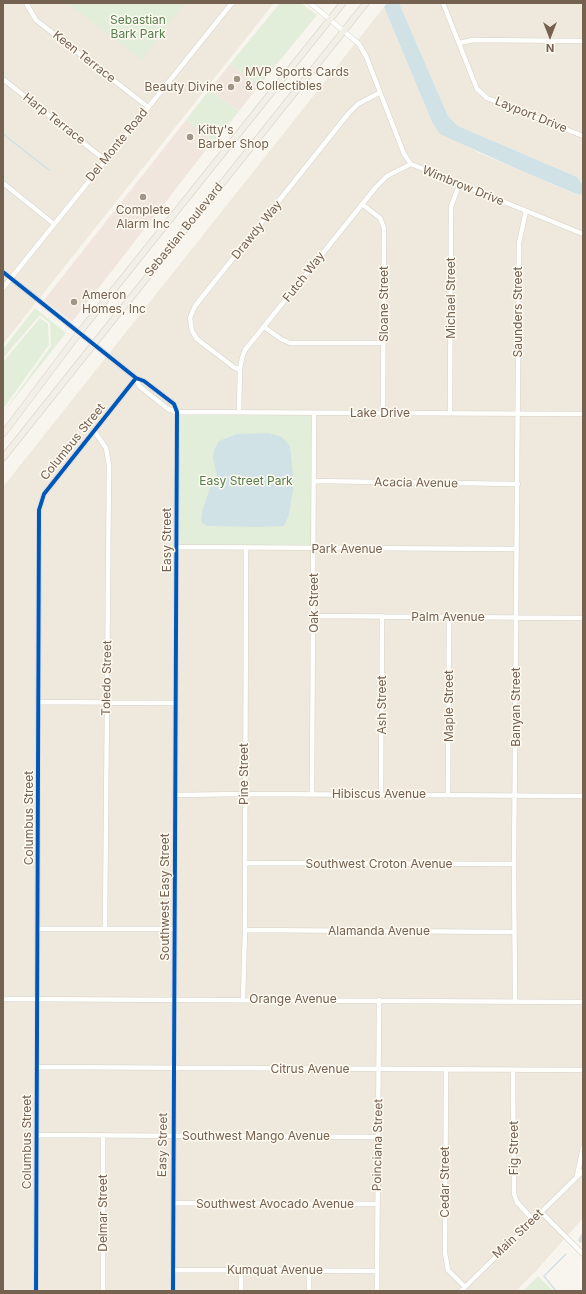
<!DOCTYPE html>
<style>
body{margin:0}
#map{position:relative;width:586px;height:1294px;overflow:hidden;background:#f7f5ee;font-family:Inter,sans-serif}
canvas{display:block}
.frame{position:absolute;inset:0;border:4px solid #746150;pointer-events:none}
.north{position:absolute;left:530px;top:16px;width:40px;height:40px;-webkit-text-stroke:3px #fefaf1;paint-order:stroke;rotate:180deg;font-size:11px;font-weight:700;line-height:16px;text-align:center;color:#746150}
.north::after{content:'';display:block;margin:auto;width:14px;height:18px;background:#746150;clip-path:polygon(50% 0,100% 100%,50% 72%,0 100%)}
</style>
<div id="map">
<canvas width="586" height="1294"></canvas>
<div class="frame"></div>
<div class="north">N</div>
</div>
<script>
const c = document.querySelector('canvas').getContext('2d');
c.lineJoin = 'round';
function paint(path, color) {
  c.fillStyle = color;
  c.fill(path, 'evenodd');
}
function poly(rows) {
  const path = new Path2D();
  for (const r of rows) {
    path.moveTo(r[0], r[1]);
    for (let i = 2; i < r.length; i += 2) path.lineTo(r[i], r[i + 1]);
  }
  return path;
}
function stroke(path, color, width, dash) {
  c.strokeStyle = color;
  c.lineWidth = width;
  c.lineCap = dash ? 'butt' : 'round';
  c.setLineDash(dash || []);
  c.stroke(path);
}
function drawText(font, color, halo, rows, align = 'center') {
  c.font = font + ' Inter,sans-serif';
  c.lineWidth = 3;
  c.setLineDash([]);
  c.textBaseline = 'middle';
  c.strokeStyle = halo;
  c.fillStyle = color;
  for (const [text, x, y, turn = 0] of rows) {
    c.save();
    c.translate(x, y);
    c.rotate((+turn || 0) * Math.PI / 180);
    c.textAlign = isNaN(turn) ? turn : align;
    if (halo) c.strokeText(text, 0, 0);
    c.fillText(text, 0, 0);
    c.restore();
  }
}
paint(poly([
 [3,3,274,3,3,344],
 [399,3,583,3,583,185,577,177,458,126,448,116],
 [384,7,432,122,477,152,578,195,583,194,583,1218,535,1272,516,1291,3,1291,3,487]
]), '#efe8dc');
paint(poly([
 [230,64,259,86,239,111,209,90],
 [186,120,213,141,72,322,44,300]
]), '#f1e6dd');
paint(poly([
 [67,3,185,3,142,60],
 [280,3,301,3,317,15,259,86,230,64],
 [209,90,239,111,215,142,186,120],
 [35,308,66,333,3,413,51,346,50,323,40,315,3,358,3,349],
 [40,318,48,324,49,345,3,409,3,362],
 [187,414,306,414,310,416,312,422,312,540,310,544,305,547,187,546,181,542,179,537,180,419,182,416],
 [538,1276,553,1291,523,1291]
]), '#e3eeda');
paint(poly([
 [387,3,399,3,448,116,458,126,577,177,583,185,583,194,579,195,524,172,440,134,432,122,384,7],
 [268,433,282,437,290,446,294,484,289,515,284,526,258,527,207,526,201,522,202,512,212,482,217,475,213,459,214,450,219,441,237,434]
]), '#d0e2e6');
stroke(poly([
 [3,134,49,170],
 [556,1291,544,1276,566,1254]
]), '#d0e2e6', 1.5);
stroke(poly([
 [581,1240,583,1236]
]), '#d0e2e6', 5);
const minor = poly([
 [26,3,36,20,148,107],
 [310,3,359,44,366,56,404,154,411,164,583,234],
 [443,3,477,89,487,98,583,136],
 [459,43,473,40,583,41],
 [3,79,105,160],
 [3,183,54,224],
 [362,204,380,218,384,228,383,413],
 [3,272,136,378,144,381,174,404,177,412,173,1291],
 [3,288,232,3],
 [264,327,281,339,290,343,383,343],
 [240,369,235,368,197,339,192,331,190,318,195,306,348,114,358,104,379,93],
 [136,378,139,386,168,409,177,412,583,414],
 [239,412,240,369,242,358,245,350,376,187,387,176,411,164],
 [450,413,451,207,459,185],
 [95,432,106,448,109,465,105,929],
 [315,481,518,484],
 [177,547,517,549],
 [314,616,583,618],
 [40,702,175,703],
 [312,794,314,413],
 [381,794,382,616],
 [175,795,244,794,583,796],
 [448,795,449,617],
 [245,863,514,864],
 [38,929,175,929],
 [245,930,514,932],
 [3,999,583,1002],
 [243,999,245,930,246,549],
 [515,1000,514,864,519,243,526,211],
 [37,1067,583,1070],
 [446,1070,445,1253,448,1270,465,1287],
 [513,1070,514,1194,517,1202,533,1220],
 [37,1135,379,1137],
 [577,1176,583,1147],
 [173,1203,377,1204],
 [541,1212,583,1254],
 [173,1270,377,1271],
 [241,1270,241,1291],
 [36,1291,39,510,44,494,136,378],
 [103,1291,103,1135],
 [309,1291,309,1271],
 [377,1291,379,1000],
 [461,1291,583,1171]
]);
const major = poly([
 [3,434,79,333,343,3],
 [3,458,366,3]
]);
stroke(minor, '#d6d2cc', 5.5);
stroke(major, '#d8d2cc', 7);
stroke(minor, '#fefefc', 4.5);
stroke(major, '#f2efe7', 6);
stroke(poly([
 [3,272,136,378,144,381,174,404,177,412,173,1291],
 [36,1291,39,510,44,494,136,378]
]), '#0057b8', 4);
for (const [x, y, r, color] of [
 [237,79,4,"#a29587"],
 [231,87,4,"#a29587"],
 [190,137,4,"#a29587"],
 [143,197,4,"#a29587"],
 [74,302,4,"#a29587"]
]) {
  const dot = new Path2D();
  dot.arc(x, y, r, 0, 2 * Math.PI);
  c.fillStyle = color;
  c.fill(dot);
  stroke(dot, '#fefaf1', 1.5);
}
drawText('12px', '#547e4c', '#fefaf1', [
 ["Sebastian",138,20],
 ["Bark Park",138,34],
 ["Easy Street Park",246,481]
]);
drawText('12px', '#746150', '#fefaf1', [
 ["Keen Terrace",84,57,38],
 ["Layport Drive",531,115,22],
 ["Harp Terrace",54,119,38],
 ["Del Monte Road",117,145,-51],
 ["Wimbrow Drive",463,186,22],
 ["Sebastian Boulevard",184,230,-51],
 ["Drawdy Way",257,230,-51],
 ["Futch Way",304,277,-52],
 ["Michael Street",451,298,-90],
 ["Sloane Street",384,304,-90],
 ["Saunders Street",518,312,-90],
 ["Lake Drive",380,413],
 ["Columbus Street",73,442,-51],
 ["Acacia Avenue",416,483,1],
 ["Easy Street",167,540,-90],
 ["Park Avenue",347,549],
 ["Oak Street",314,603,-90],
 ["Palm Avenue",448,617],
 ["Toledo Street",107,678,-89],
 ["Ash Street",382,705,-90],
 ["Maple Street",449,706,-90],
 ["Banyan Street",516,707,-90],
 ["Pine Street",244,774,-90],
 ["Hibiscus Avenue",379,794],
 ["Columbus Street",29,818,-90],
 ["Southwest Croton Avenue",379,864],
 ["Southwest Easy Street",165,897,-90],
 ["Alamanda Avenue",379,931],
 ["Orange Avenue",293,999],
 ["Citrus Avenue",310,1069],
 ["Southwest Mango Avenue",256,1136],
 ["Columbus Street",27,1142,-90],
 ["Easy Street",163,1145,-89],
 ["Poinciana Street",378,1145,-89],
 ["Fig Street",514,1148,-90],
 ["Cedar Street",445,1182,-90],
 ["Southwest Avocado Avenue",275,1204],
 ["Delmar Street",103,1213,-90],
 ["Main Street",518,1234,-44],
 ["Kumquat Avenue",275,1270]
]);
drawText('12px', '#746150', '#fefaf1', [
 ["MVP Sports Cards",245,72],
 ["& Collectibles",245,86],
 ["Beauty Divine",223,87,"right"],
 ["Kitty's",198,130],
 ["Barber Shop",198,144],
 ["Complete",143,210,"center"],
 ["Alarm Inc",143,224,"center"],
 ["Ameron",82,295],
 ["Homes, Inc",82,309]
], 'left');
</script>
